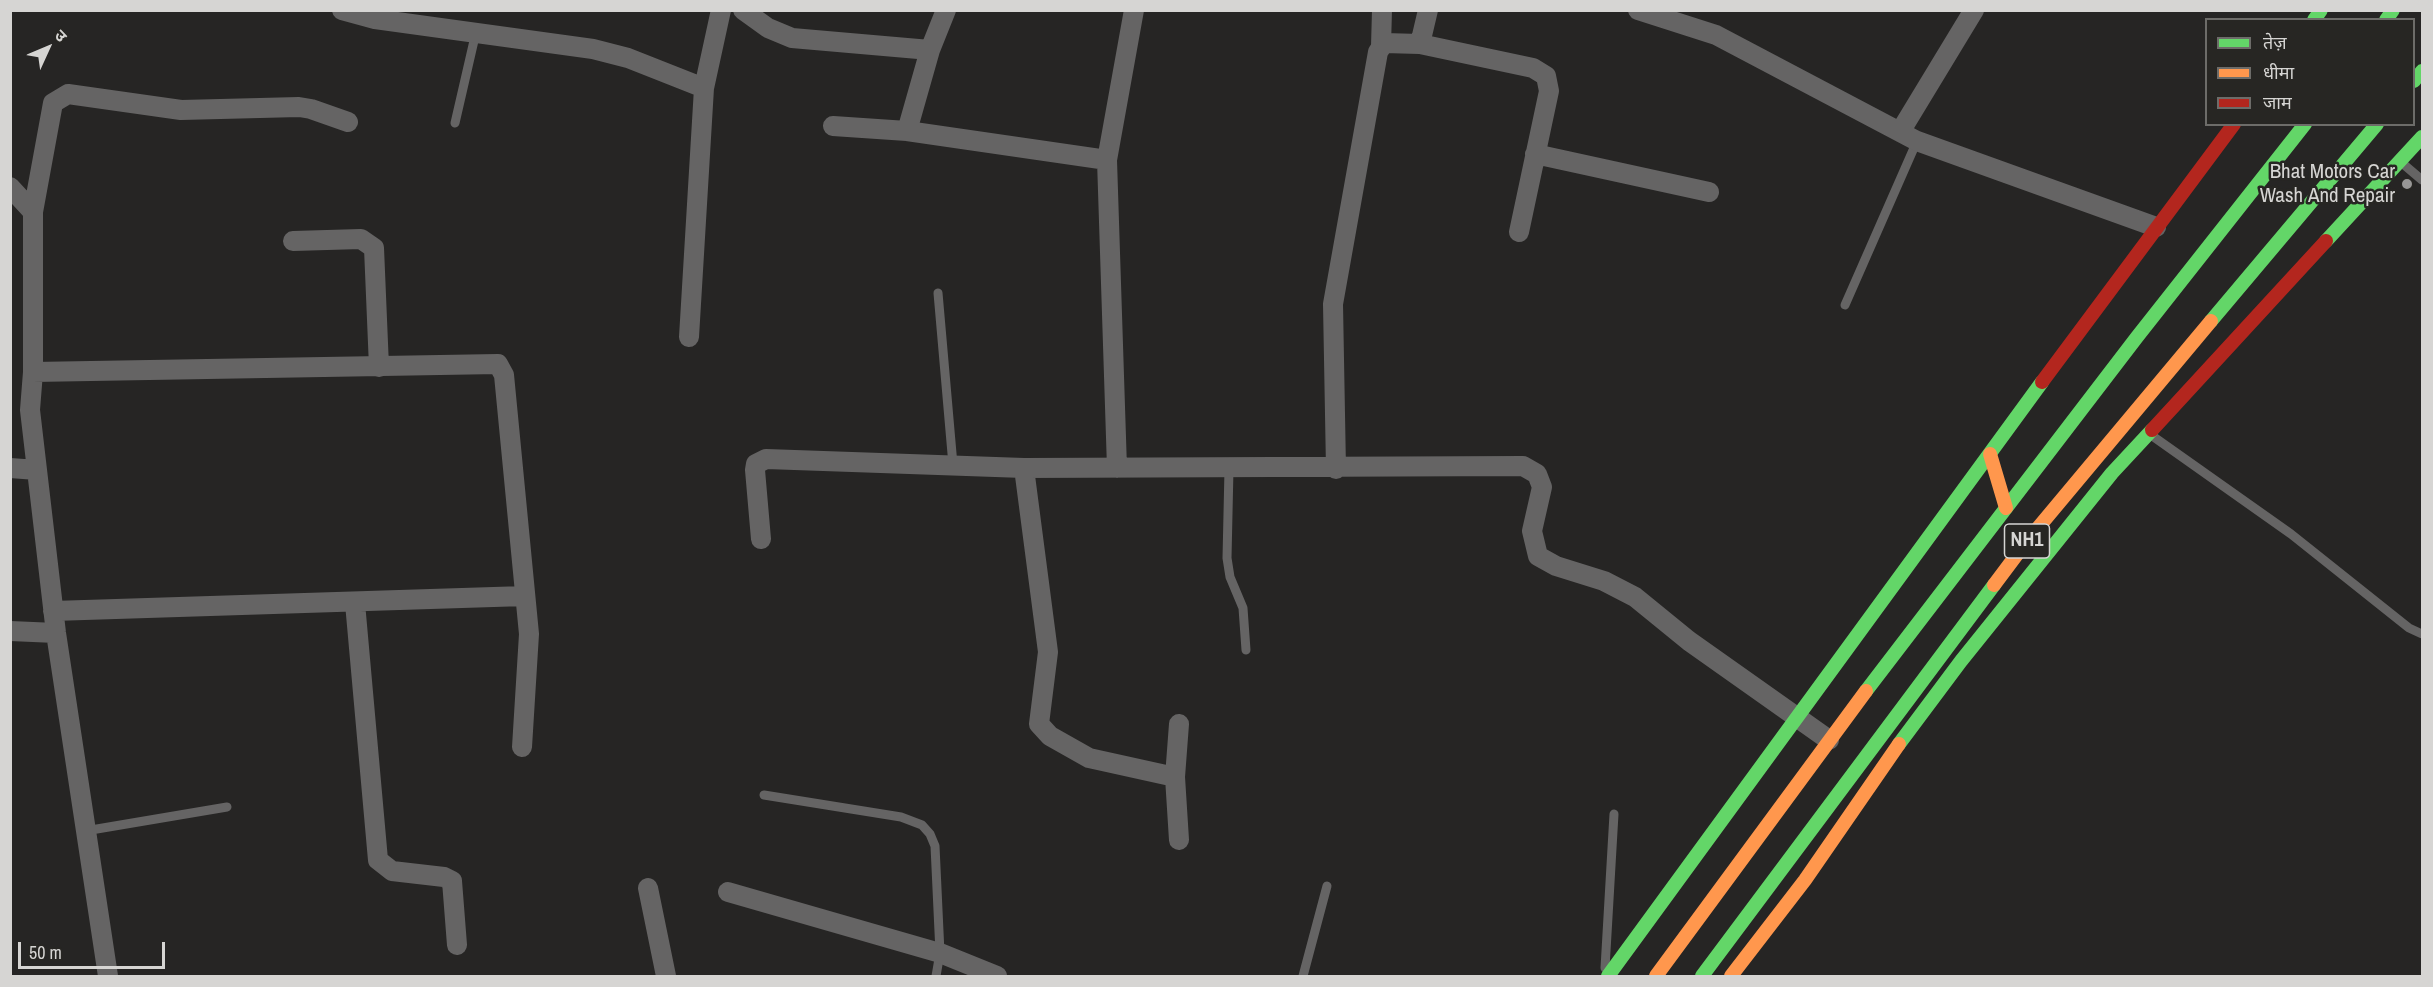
<!DOCTYPE html>
<meta charset="utf-8">
<style>
body{margin:0}
#map{position:relative;width:2433px;height:987px;overflow:hidden;background:#262524;font-family:"Archivo Narrow","Noto Sans Devanagari",sans-serif}
canvas{display:block}
.frame{position:absolute;inset:0;border:12px solid #d6d5d3;pointer-events:none}
.legend{position:absolute;left:2205px;top:18px;width:210px;height:108px;box-sizing:border-box;background:#272623;border:2px solid #6d6c69;margin:0;padding:8px 10px;list-style:none;font-size:18px;color:#d6d5d3}
.legend li{display:flex;align-items:center;gap:12px;height:30px}
.legend b{width:30px;border:2px solid #6d6c69}
.north{position:absolute;left:18px;top:18px;width:60px;height:60px;-webkit-text-stroke:4px #272623;paint-order:stroke;rotate:46deg;font-size:16px;font-weight:700;line-height:24px;text-align:center;color:#d6d5d3}
.north::after{content:'';display:block;margin:auto;width:21px;height:27px;background:#d6d5d3;clip-path:polygon(50% 0,100% 100%,50% 72%,0 100%)}
.scale{position:absolute;left:18px;top:942px;width:147px;height:27px;box-sizing:border-box;border:3px solid #d6d5d3;border-top:0;padding-left:8px;font-size:18px;line-height:21px;white-space:nowrap;color:#d6d5d3;-webkit-text-stroke:4px #272623;paint-order:stroke}
</style>
<div id="map">
<canvas width="2433" height="987"></canvas>
<div class="frame"></div>
<ul class="legend">
<li><b style="height:8px;background:#63d668"></b>तेज़</li>
<li><b style="height:8px;background:#ff974d"></b>धीमा</li>
<li><b style="height:8px;background:#b3261e"></b>जाम</li>
</ul>
<div class="north">उ</div>
<div class="scale">50 m</div>
</div>
<script>
const c = document.querySelector('canvas').getContext('2d');
c.lineJoin = 'round';
function poly(rows) {
  const path = new Path2D();
  for (const r of rows) {
    path.moveTo(r[0], r[1]);
    for (let i = 2; i < r.length; i += 2) path.lineTo(r[i], r[i + 1]);
  }
  return path;
}
function stroke(path, color, width, dash) {
  c.strokeStyle = color;
  c.lineWidth = width;
  c.lineCap = dash ? 'butt' : 'round';
  c.setLineDash(dash || []);
  c.stroke(path);
}
function drawText(font, color, halo, rows, align = 'center') {
  c.font = font + ' "Archivo Narrow",sans-serif';
  c.lineWidth = 5;
  c.setLineDash([]);
  c.textBaseline = 'middle';
  c.strokeStyle = halo;
  c.fillStyle = color;
  for (const [text, x, y, turn = 0] of rows) {
    c.save();
    c.translate(x, y);
    c.rotate((+turn || 0) * Math.PI / 180);
    c.textAlign = isNaN(turn) ? turn : align;
    if (halo) c.strokeText(text, 0, 0);
    c.fillText(text, 0, 0);
    c.restore();
  }
}
stroke(poly([
 [455,123,476,32],
 [2402,163,2422,180],
 [938,293,953,465],
 [1845,305,1917,141],
 [2151,435,2291,534,2409,628,2422,634],
 [1229,469,1227,558,1230,577,1243,608,1246,650],
 [764,795,901,817,922,825,930,834,935,846,940,953,936,976],
 [85,831,227,807],
 [1605,968,1614,814],
 [1303,976,1327,886]
]), '#656464', 9);
stroke(poly([
 [342,10,375,19,593,49,628,58,704,88],
 [743,10,768,28,792,38,930,50],
 [1638,10,1716,35,1917,141,2156,227],
 [1420,44,1428,10],
 [1381,46,1382,10],
 [833,126,907,131,1107,160],
 [907,131,930,50,946,10],
 [1900,132,1974,10],
 [1535,154,1709,192],
 [10,187,33,212],
 [293,241,361,239,374,248,379,367],
 [689,337,704,88,721,10],
 [33,372,498,364,504,375,529,634,522,747],
 [10,468,37,470],
 [1024,468,1048,652,1039,724,1050,736,1089,758,1175,777],
 [1117,468,1107,160,1134,10],
 [1336,469,1333,304,1378,52,1384,43,1420,44,1533,68,1546,76,1549,91,1519,232],
 [761,539,755,470,756,464,766,459,1024,468,1523,466,1537,474,1542,487,1532,531,1538,556,1556,566,1604,581,1635,597,1689,641,1829,740],
 [355,603,378,860,392,871,444,877,452,881,457,945],
 [53,611,525,596],
 [10,631,56,633],
 [1179,840,1175,777,1179,724],
 [648,888,666,976],
 [728,892,940,953,997,976],
 [108,976,56,633,30,410,33,372,33,212,53,103,68,94,181,110,299,107,311,109,348,122]
]), '#656464', 20);
stroke(poly([
 [2314,20,2321,10],
 [2386,20,2393,10],
 [2414,81,2422,71],
 [2326,241,2422,137],
 [2211,321,2377,124],
 [1866,691,2137,337,2305,124],
 [1899,744,1961,661,2112,473,2152,430],
 [1608,976,2042,382],
 [1702,976,1994,585]
]), '#63d668', 14);
stroke(poly([
 [1990,454,2006,508],
 [1994,585,2027,541,2211,321],
 [1656,976,1866,691],
 [1731,976,1805,880,1899,744]
]), '#ff974d', 14);
stroke(poly([
 [2042,382,2234,124],
 [2152,430,2326,241]
]), '#b3261e', 14);
for (const [x, y, r, color] of [
 [2407,184,6,"#989796"]
]) {
  const dot = new Path2D();
  dot.arc(x, y, r, 0, 2 * Math.PI);
  c.fillStyle = color;
  c.fill(dot);
  stroke(dot, '#272623', 2);
}
for (const [x, y, w] of [
 [2027,541,45]
]) {
  const box = new Path2D();
  box.roundRect(x - w / 2, y - 17, w, 34, 4.5);
  c.fillStyle = '#272623';
  c.fill(box);
  stroke(box, '#d6d5d3', 1.5);
}
drawText('bold 20px', '#d6d5d3', null, [
 ["NH1",2027,541]
]);
drawText('21px', '#d6d5d3', '#272623', [
 ["Bhat Motors Car",2395,172],
 ["Wash And Repair",2395,196]
], 'right');
</script>
